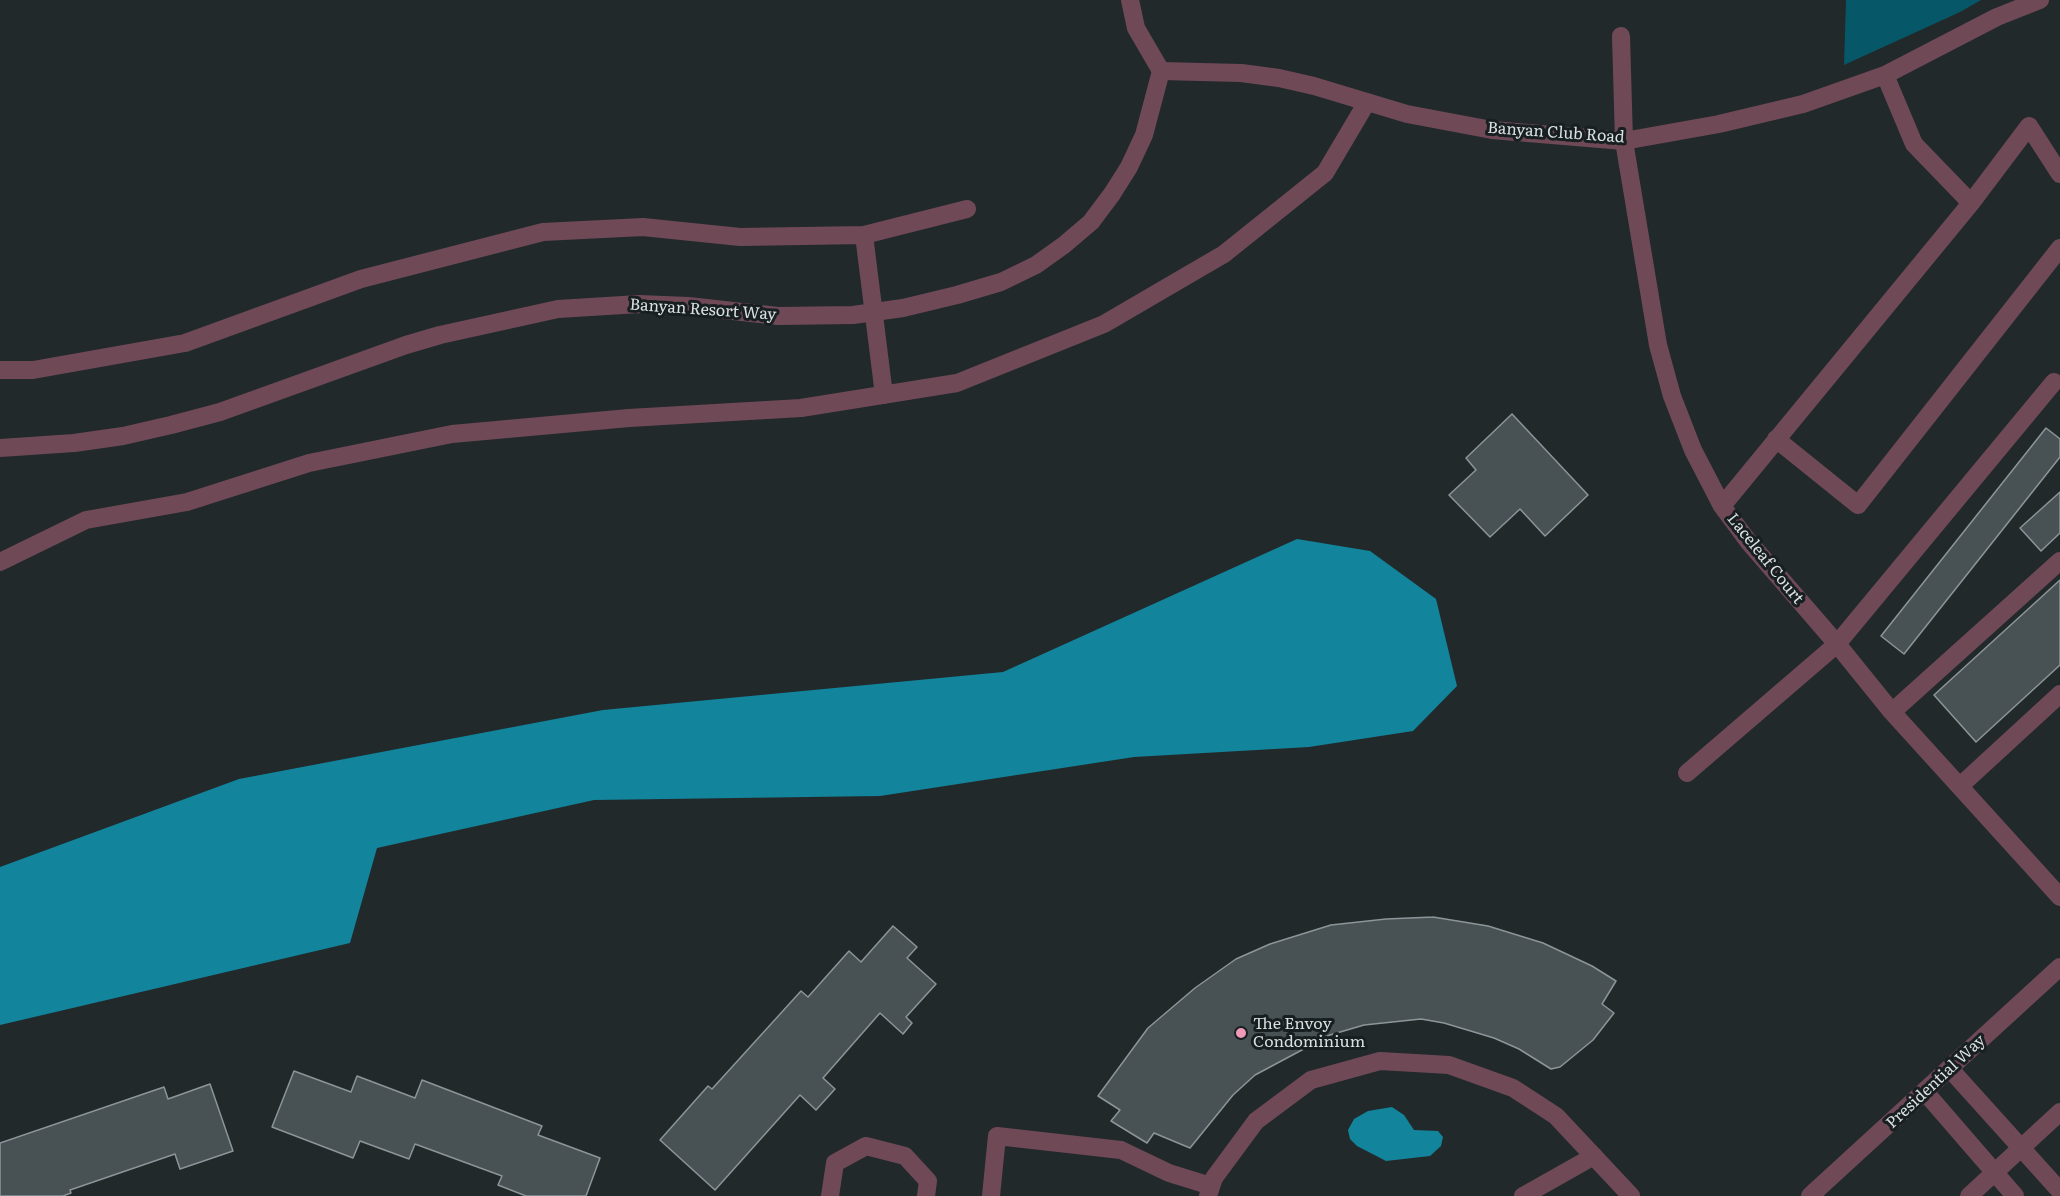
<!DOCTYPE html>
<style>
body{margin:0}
canvas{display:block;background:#21292b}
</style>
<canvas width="2060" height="1196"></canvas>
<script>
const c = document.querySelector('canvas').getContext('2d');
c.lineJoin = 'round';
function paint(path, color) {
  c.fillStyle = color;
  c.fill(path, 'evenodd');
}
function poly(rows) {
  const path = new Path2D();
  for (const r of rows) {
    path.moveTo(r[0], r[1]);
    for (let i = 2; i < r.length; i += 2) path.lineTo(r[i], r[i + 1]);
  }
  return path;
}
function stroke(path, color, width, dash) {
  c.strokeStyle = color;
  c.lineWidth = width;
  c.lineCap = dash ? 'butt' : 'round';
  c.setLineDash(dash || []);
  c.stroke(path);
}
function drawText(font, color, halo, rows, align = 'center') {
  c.font = font + ' Literata,serif';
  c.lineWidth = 6;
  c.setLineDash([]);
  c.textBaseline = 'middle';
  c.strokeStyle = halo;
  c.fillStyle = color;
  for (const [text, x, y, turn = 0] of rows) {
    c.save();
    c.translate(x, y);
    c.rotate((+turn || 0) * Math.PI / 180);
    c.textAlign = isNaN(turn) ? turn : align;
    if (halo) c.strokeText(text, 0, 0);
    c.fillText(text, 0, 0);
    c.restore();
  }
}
paint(poly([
 [1846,0,1981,0,1960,12,1844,65]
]), '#065767');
paint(poly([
 [1297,539,1370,551,1436,599,1457,686,1413,731,1309,747,1134,757,880,796,594,800,377,848,350,943,0,1025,0,867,239,779,603,710,1003,672],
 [1392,1107,1404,1115,1414,1130,1438,1131,1443,1137,1441,1146,1430,1156,1386,1161,1357,1146,1350,1139,1348,1130,1354,1119,1368,1111]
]), '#12849c');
const building = poly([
 [1512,414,1588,495,1545,536,1520,509,1490,537,1449,495,1476,470,1466,458,1512,414],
 [2046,428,2060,439,2060,457,1904,654,1881,636,2046,428],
 [2060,492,2060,533,2041,551,2020,528,2060,492],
 [2060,580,2060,665,1976,742,1934,695,2060,580],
 [1433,917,1488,926,1543,943,1592,966,1616,981,1602,1004,1614,1013,1593,1040,1560,1067,1551,1069,1519,1049,1494,1038,1444,1023,1421,1019,1364,1025,1330,1035,1255,1075,1233,1095,1190,1148,1154,1133,1147,1143,1111,1121,1120,1110,1098,1096,1148,1028,1195,988,1236,959,1270,944,1331,925,1386,919,1433,917],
 [893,926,917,947,907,958,936,984,906,1017,912,1023,903,1034,880,1013,823,1078,835,1089,816,1110,800,1095,715,1190,660,1140,708,1086,712,1089,801,991,808,997,849,951,861,962,893,926],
 [294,1071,351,1092,357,1076,415,1098,422,1080,542,1126,538,1135,600,1158,586,1196,526,1196,498,1185,502,1176,415,1144,409,1159,360,1141,353,1158,272,1127,294,1071],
 [210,1084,233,1151,180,1169,175,1154,70,1190,71,1193,63,1196,0,1196,0,1143,164,1087,168,1099,210,1084]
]);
paint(building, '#485154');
stroke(building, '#8c9598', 1.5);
stroke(poly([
 [1621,36,1624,141,1658,345,1672,396,1693,450,1722,506,1748,541,1837,644,1892,712,2060,897],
 [1161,71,1241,73,1279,78,1314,86,1407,114,1492,130,1624,141,1719,124,1803,104,1885,75,1997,17,2040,0],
 [1971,203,2029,126,2060,174],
 [864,235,967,209],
 [0,370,33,370,185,343,361,279,543,232,643,227,740,237,864,235,884,395],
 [1776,439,1858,505,2060,248],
 [1722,506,1971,203,1914,144,1885,75],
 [0,562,86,520,187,502,309,463,452,434,629,418,801,408,957,383,1104,324,1224,254,1325,173,1367,102],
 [1892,712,2060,561],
 [1687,773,1837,644,2054,382],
 [1960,786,2060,694],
 [1950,1069,2060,1191],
 [1925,1092,2015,1196],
 [830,1196,835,1163,866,1146,905,1156,928,1181,926,1196],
 [991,1196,997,1136,1121,1150,1169,1173,1211,1186],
 [1208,1196,1214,1178,1256,1121,1311,1080,1380,1061,1449,1065,1513,1088,1556,1116,1631,1196],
 [1523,1196,1594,1156],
 [1969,1196,2060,1112]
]), '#704957', 18);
stroke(poly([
 [0,448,74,443,123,436,171,425,220,412,406,345,440,335,558,309,639,304,688,306,778,316,853,315,903,308,957,295,1001,282,1036,265,1064,245,1091,222,1112,194,1129,167,1144,135,1161,71,1136,28,1130,0],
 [1810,1196,2060,967]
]), '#704957', 18);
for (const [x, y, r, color] of [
 [1241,1033,6,"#ef9ab8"]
]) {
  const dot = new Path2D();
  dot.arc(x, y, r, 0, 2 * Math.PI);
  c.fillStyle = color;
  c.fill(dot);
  stroke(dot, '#171f21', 2);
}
drawText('16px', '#dadfe0', '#171f21', [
 ["Banyan Club Road",1556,133,4],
 ["Banyan Resort Way",703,310,4],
 ["Laceleaf Court",1765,559,51],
 ["Presidential Way",1936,1082,-43]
]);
drawText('16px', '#dadfe0', '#171f21', [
 ["The Envoy",1253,1024],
 ["Condominium",1253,1042]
], 'left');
</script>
